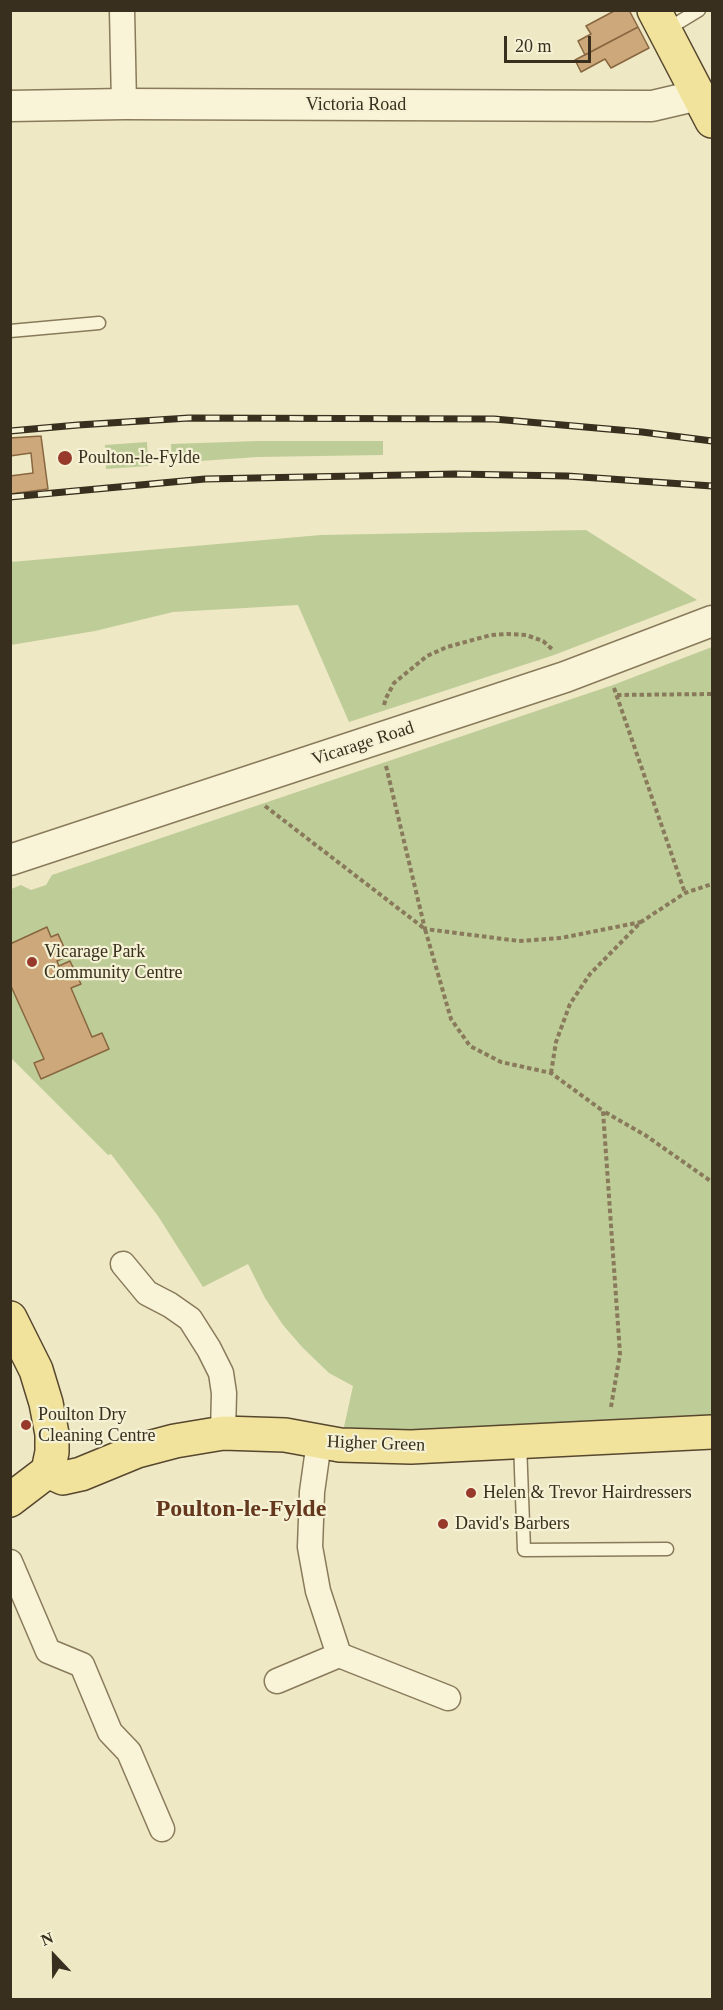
<!DOCTYPE html>
<style>
body{margin:0}
#map{position:relative;width:723px;height:2010px;overflow:hidden;background:#eee8c4;font-family:Georgia,serif}
canvas{display:block}
.frame{position:absolute;inset:0;border:12px solid #392f1e;pointer-events:none}
.north{position:absolute;left:24px;top:1926px;width:60px;height:60px;-webkit-text-stroke:4px #f5f1d4;paint-order:stroke;rotate:338deg;font-size:16px;font-weight:700;line-height:24px;text-align:center;color:#392f1e}
.north::after{content:'';display:block;margin:auto;width:21px;height:27px;background:#392f1e;clip-path:polygon(50% 0,100% 100%,50% 72%,0 100%)}
.scale{position:absolute;left:504px;top:36px;width:87px;height:27px;box-sizing:border-box;border:3px solid #392f1e;border-top:0;padding-left:8px;font-size:18px;line-height:21px;white-space:nowrap;color:#392f1e;-webkit-text-stroke:4px #f5f1d4;paint-order:stroke}
</style>
<div id="map">
<canvas width="723" height="2010"></canvas>
<div class="frame"></div>
<div class="north">N</div>
<div class="scale">20 m</div>
</div>
<script>
const c = document.querySelector('canvas').getContext('2d');
c.lineJoin = 'round';
function paint(path, color) {
  c.fillStyle = color;
  c.fill(path, 'evenodd');
}
function poly(rows) {
  const path = new Path2D();
  for (const r of rows) {
    path.moveTo(r[0], r[1]);
    for (let i = 2; i < r.length; i += 2) path.lineTo(r[i], r[i + 1]);
  }
  return path;
}
function stroke(path, color, width, dash) {
  c.strokeStyle = color;
  c.lineWidth = width;
  c.lineCap = dash ? 'butt' : 'round';
  c.setLineDash(dash || []);
  c.stroke(path);
}
function drawText(font, color, halo, rows, align = 'center') {
  c.font = font + ' Georgia,serif';
  c.lineWidth = 4.5;
  c.setLineDash([]);
  c.textBaseline = 'middle';
  c.strokeStyle = halo;
  c.fillStyle = color;
  for (const [text, x, y, turn = 0] of rows) {
    c.save();
    c.translate(x, y);
    c.rotate((+turn || 0) * Math.PI / 180);
    c.textAlign = isNaN(turn) ? turn : align;
    if (halo) c.strokeText(text, 0, 0);
    c.fillText(text, 0, 0);
    c.restore();
  }
}
paint(poly([
 [258,441,383,441,383,455,257,457,172,463,171,444],
 [147,442,148,466,106,469,105,445],
 [586,530,697,600,554,655,349,722,298,605,173,612,95,631,11,645,11,562,321,535],
 [712,647,712,1432,340,1445,353,1386,329,1373,303,1348,283,1325,265,1298,248,1264,203,1287,158,1216,111,1154,108,1155,11,1058,11,889,21,885,31,890,46,885,52,875,613,685]
]), '#becc98');
const building = poly([
 [616,10,629,10,638,27,585,55,578,41,591,34,586,26,616,10],
 [638,27,649,48,611,68,605,59,581,72,575,60,638,27],
 [41,436,48,489,10,494,10,438,41,436],
 [31,453,33,473,10,476,10,456,31,453],
 [47,927,51,937,58,934,68,956,57,961,59,966,70,961,81,984,71,988,92,1037,102,1033,109,1049,41,1079,34,1063,44,1059,10,984,10,944,47,927]
]);
paint(building, '#cca87a');
stroke(building, '#886740', 1.5);
const service = poly([
 [666,30,699,10],
 [10,331,99,323],
 [520,1443,524,1550,667,1549]
]);
const minor = poly([
 [122,10,124,104],
 [123,1264,147,1293,170,1305,190,1319,209,1349,221,1373,224,1393,223,1433],
 [10,1562,48,1651,82,1665,110,1732,129,1752,162,1829],
 [339,1655,448,1698],
 [277,1681,339,1655,318,1591,310,1547,312,1492,319,1442]
]);
const tertiary = poly([
 [10,106,124,104,652,106,699,95],
 [10,860,565,677,712,621]
]);
const primary = poly([
 [654,10,712,121],
 [10,1318,36,1370,46,1403,52,1434,52,1452,48,1471],
 [48,1471,63,1478,81,1474,137,1451,175,1441,223,1433,285,1435,340,1445,411,1447,712,1432],
 [10,1500,48,1471]
]);
stroke(service, '#897a5b', 15);
stroke(minor, '#897a5b', 27);
stroke(tertiary, '#897a5b', 33);
stroke(primary, '#57472f', 36);
stroke(poly([
 [614,688,685,893],
 [617,695,712,694],
 [384,705,386,698,394,683,427,656,447,647,491,635,508,634,526,635,543,641,554,651],
 [386,766,425,929,519,941,561,938,641,922],
 [265,806,425,929,451,1019,470,1046,501,1062,551,1073,603,1111],
 [551,1073,556,1042,570,1004,590,974,641,922,685,893,712,884],
 [611,1407,620,1354,603,1111,645,1135,712,1182]
]), '#897a5b', 4, [4.5, 3]);
stroke(service, '#f9f4d8', 12);
stroke(minor, '#f9f4d8', 24);
stroke(tertiary, '#f9f4d8', 30);
stroke(primary, '#f1e39c', 33);
const rail = poly([
 [10,431,78,425,189,418,494,419,642,432,712,441],
 [10,497,205,479,455,474,567,476,712,486]
]);
stroke(rail, '#392f1e', 7);
stroke(rail, '#f5f1d4', 4.5, [14]);
for (const [x, y, r, color] of [
 [65,458,8,"#983a2b"],
 [32,962,6,"#983a2b"],
 [26,1425,6,"#983a2b"],
 [471,1493,6,"#983a2b"],
 [443,1524,6,"#983a2b"]
]) {
  const dot = new Path2D();
  dot.arc(x, y, r, 0, 2 * Math.PI);
  c.fillStyle = color;
  c.fill(dot);
  stroke(dot, '#f5f1d4', 2);
}
drawText('18px', '#392f1e', '#f5f1d4', [
 ["Victoria Road",356,105],
 ["Vicarage Road",363,744,-18],
 ["Higher Green",376,1444,2]
]);
drawText('18px', '#392f1e', '#f5f1d4', [
 ["Poulton-le-Fylde",78,458],
 ["Vicarage Park",44,952],
 ["Community Centre",44,973],
 ["Poulton Dry",38,1415],
 ["Cleaning Centre",38,1436],
 ["Helen & Trevor Hairdressers",483,1493],
 ["David's Barbers",455,1524]
], 'left');
drawText('bold 24px', '#65381e', '#f5f1d4', [
 ["Poulton-le-Fylde",241,1510]
]);
</script>
